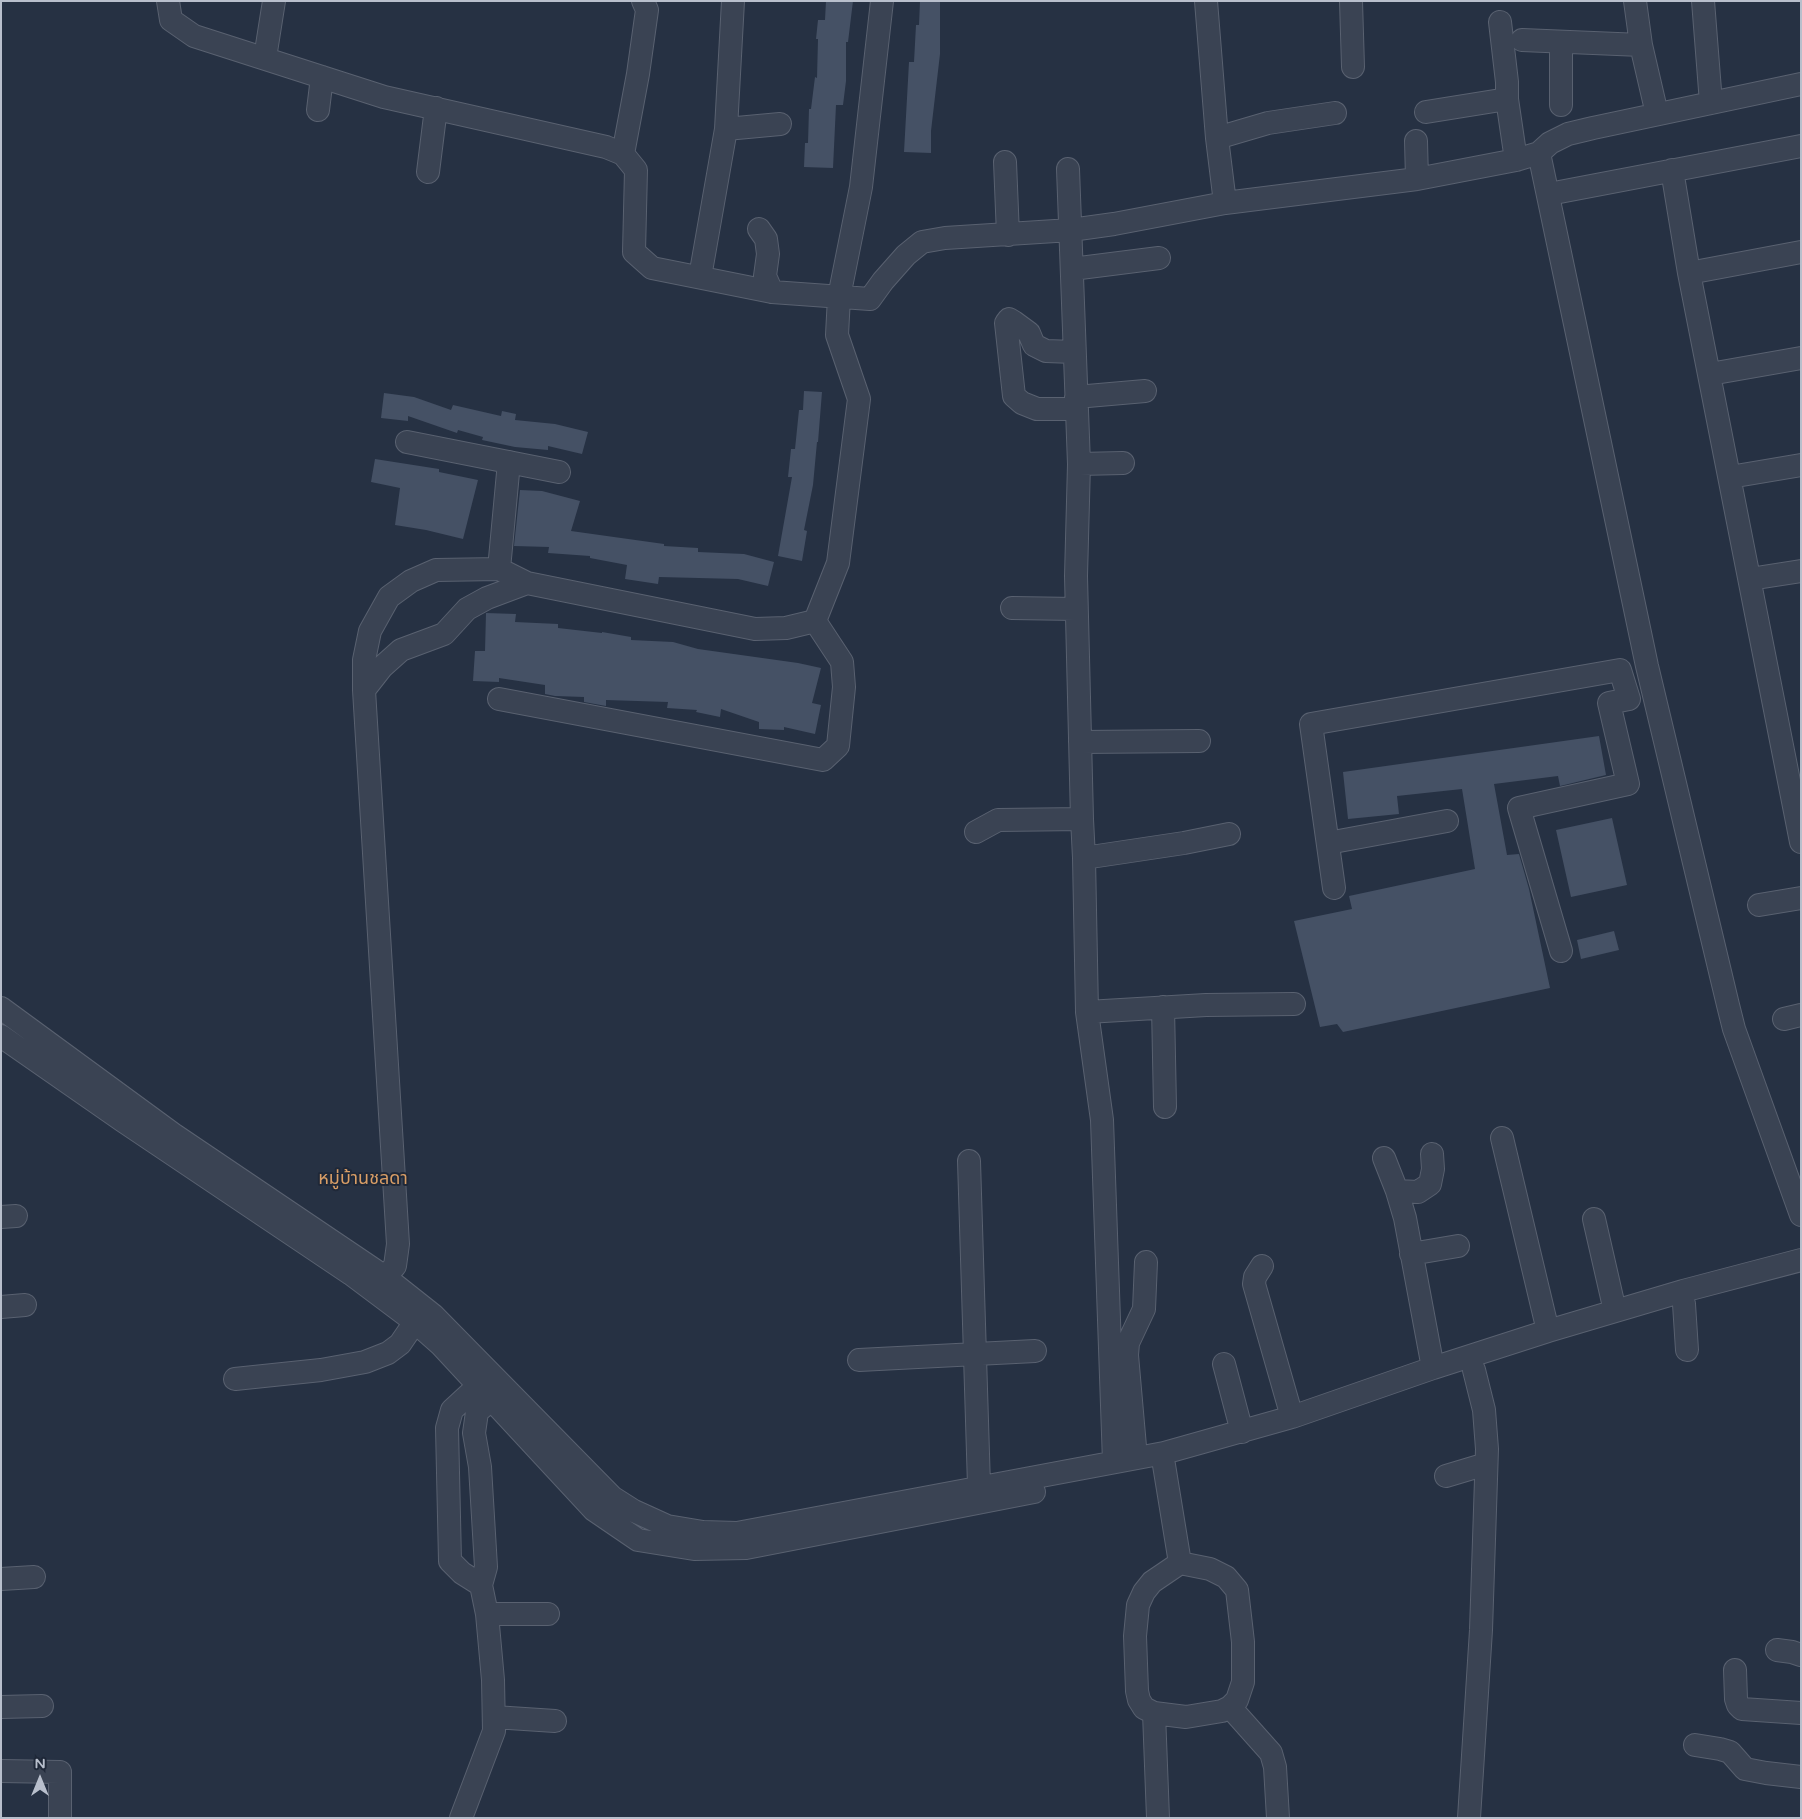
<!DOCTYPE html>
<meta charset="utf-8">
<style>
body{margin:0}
#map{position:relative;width:1802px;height:1819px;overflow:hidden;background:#263143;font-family:"Varela Round",sans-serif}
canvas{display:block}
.frame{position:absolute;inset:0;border:2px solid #b8bfcc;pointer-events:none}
.north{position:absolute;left:15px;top:1754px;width:50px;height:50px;-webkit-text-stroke:4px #1f2838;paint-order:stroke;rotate:0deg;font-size:14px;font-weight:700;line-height:20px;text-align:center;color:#b8bfcc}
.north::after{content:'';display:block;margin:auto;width:18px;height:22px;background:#b8bfcc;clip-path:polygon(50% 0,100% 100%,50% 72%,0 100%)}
</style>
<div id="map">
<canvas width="1802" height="1819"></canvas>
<div class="frame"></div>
<div class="north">N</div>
</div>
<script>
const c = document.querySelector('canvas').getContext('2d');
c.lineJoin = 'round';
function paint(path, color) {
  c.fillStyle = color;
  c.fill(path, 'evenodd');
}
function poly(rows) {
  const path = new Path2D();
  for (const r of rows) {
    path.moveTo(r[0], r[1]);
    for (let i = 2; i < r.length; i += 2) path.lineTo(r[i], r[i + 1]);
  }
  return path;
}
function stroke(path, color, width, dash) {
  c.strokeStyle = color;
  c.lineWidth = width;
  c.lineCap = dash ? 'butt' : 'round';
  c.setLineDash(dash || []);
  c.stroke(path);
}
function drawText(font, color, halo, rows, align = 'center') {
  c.font = font + ' "Varela Round","Noto Sans Thai",sans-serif';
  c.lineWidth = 4;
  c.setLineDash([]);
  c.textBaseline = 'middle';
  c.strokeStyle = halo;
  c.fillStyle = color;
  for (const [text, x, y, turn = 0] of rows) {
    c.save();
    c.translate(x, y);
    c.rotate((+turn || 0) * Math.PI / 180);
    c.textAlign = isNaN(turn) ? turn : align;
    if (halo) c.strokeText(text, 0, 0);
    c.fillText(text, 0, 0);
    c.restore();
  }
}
paint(poly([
 [826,1,853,1,848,42,846,42,846,81,843,105,836,105,833,168,804,167,805,143,808,143,809,109,811,109,815,77,817,78,818,39,816,39,818,20,825,20],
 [920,1,940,1,940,54,931,131,931,153,904,152,909,62,914,62,916,25,919,25],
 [804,391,822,392,818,442,817,442,813,485,804,530,807,531,802,561,778,556,792,477,788,477,791,449,795,449,799,410,803,410],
 [384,393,414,397,451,410,453,405,501,416,502,411,516,414,515,420,555,424,588,432,582,454,548,446,548,450,515,447,482,440,483,437,458,430,457,433,408,416,408,421,381,418],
 [375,459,439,469,439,472,478,480,463,539,426,530,395,525,400,488,371,482],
 [520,490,542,491,580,501,571,531,664,544,664,546,698,548,698,552,744,554,774,562,768,586,738,579,659,577,658,584,625,579,627,565,590,558,590,556,548,553,549,547,514,546],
 [486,613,516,614,515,622,558,624,558,628,602,633,602,632,631,637,631,640,673,642,698,649,798,663,821,668,812,703,821,705,815,734,784,727,784,730,759,729,759,722,721,709,720,717,696,712,697,710,667,708,668,702,606,700,606,706,584,702,584,697,555,696,545,694,545,685,499,678,499,682,473,681,475,651,485,651],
 [1599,736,1606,775,1560,786,1558,776,1494,784,1507,855,1519,854,1529,889,1550,988,1343,1032,1337,1024,1320,1027,1294,921,1352,909,1349,896,1475,869,1462,789,1397,796,1399,814,1348,819,1343,772],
 [1612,818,1627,885,1571,897,1556,830],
 [1614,931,1619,950,1581,959,1577,940]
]), '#455165');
const minor = poly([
 [168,1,171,20,194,36,384,97,606,147,623,154,636,170,634,252,652,268,772,292,870,299,883,281,906,255,922,242,945,238,1071,230,1114,224,1225,203,1417,179,1516,160,1539,153,1550,143,1568,134,1593,128,1801,84],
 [1206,1,1217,138],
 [1351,1,1353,67],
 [1635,1,1641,45,1657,114],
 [1703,1,1711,103],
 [1500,22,1507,82,1507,99],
 [1522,40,1641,45],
 [1561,42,1561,105],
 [265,58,274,1],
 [318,110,322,77],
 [1426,112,1507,99,1516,160],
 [726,129,780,124],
 [1416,141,1417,179],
 [1539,153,1647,666,1728,1005,1734,1029,1801,1215],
 [623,154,638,74,647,10,643,1],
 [1005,162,1008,235],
 [1068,169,1079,464,1076,576,1082,819,1084,858,1087,1012,1102,1120,1114,1462],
 [1672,170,1689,273,1801,842],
 [428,172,436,108],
 [1549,194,1801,146],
 [1225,203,1217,138,1268,123,1335,113],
 [759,229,766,239,768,254,765,276,772,292],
 [1072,269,1159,258],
 [1689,273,1801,252],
 [700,277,726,129,733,1],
 [1074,352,1046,351,1034,345,1029,333,1014,322,1009,319,1006,323,1014,396,1022,403,1037,409,1076,409],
 [1710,374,1801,358],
 [1076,397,1145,391],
 [407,442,559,472],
 [1079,464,1123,463],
 [1730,477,1801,465],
 [499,569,509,462],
 [1750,579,1801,571],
 [1012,608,1076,609],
 [364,690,382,667,401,650,444,634,467,609,487,598,527,583],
 [499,699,823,760,838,746,844,687,842,662,815,621],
 [1080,742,1199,741],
 [976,832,998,820,1082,819],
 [1328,843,1447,821],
 [1084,858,1184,843,1229,834],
 [1334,888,1311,724,1620,670,1629,699,1609,703,1628,784,1519,808,1561,951],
 [1759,905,1801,898],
 [1163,1007,1165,1107],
 [1,1008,173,1134,385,1277,433,1315,612,1497,634,1511,667,1526,703,1532,737,1533,1164,1453,1292,1417,1433,1368,1548,1331,1683,1291,1801,1260],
 [1087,1012,1206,1005,1294,1004],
 [1784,1019,1801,1015],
 [1,1036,123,1121,351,1274,415,1322,441,1345,594,1510,638,1540,694,1549,746,1548,1034,1492],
 [1502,1138,1548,1331],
 [1384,1158,1397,1191,1405,1218,1433,1368],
 [969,1161,979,1486],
 [1397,1191,1418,1192,1430,1184,1433,1169,1432,1154],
 [1,1217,16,1216],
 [1594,1219,1615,1311],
 [1411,1254,1458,1246],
 [1262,1266,1255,1277,1254,1284,1292,1417],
 [375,1287,395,1266,398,1244,364,690,364,660,370,631,389,597,411,581,436,570,499,569,527,583,755,629,786,628,815,621,838,563,859,399,837,335,839,297,861,187,882,1],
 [1684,1304,1687,1350],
 [1,1307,25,1305],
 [859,1360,1035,1351],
 [1224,1364,1242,1432],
 [235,1379,321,1370,365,1362,388,1353,400,1344,415,1322],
 [478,1386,452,1410,447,1428,450,1561,462,1573,481,1585,486,1567,480,1467,474,1433,477,1412,491,1400],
 [1136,1458,1127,1355,1128,1343,1144,1309,1146,1262],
 [1164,1465,1180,1563,1210,1569,1226,1577,1237,1590,1243,1642,1243,1682,1237,1700,1230,1707,1222,1711,1186,1717,1154,1713,1144,1708,1139,1700,1137,1691,1135,1636,1138,1605,1144,1592,1152,1582,1180,1563],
 [1446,1476,1486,1464],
 [1,1579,34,1577],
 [487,1614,548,1614],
 [1777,1650,1792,1652,1801,1655],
 [1735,1670,1736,1699,1738,1705,1742,1709,1801,1713],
 [1,1707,42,1706],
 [1230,1707,1271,1753,1275,1767,1278,1818],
 [1154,1713,1158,1818],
 [494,1717,555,1721],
 [1695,1745,1720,1749,1730,1752,1745,1769,1766,1773,1801,1777],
 [1,1771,60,1772,60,1818],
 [461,1818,494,1731,493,1680,487,1614,481,1585],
 [1469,1818,1481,1630,1487,1449,1484,1410,1474,1370]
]);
stroke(minor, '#596170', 24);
stroke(minor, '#3a4353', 22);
drawText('18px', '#d99e66', '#1f2838', [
 ["หมู่บ้านชลดา",363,1179]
]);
</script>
